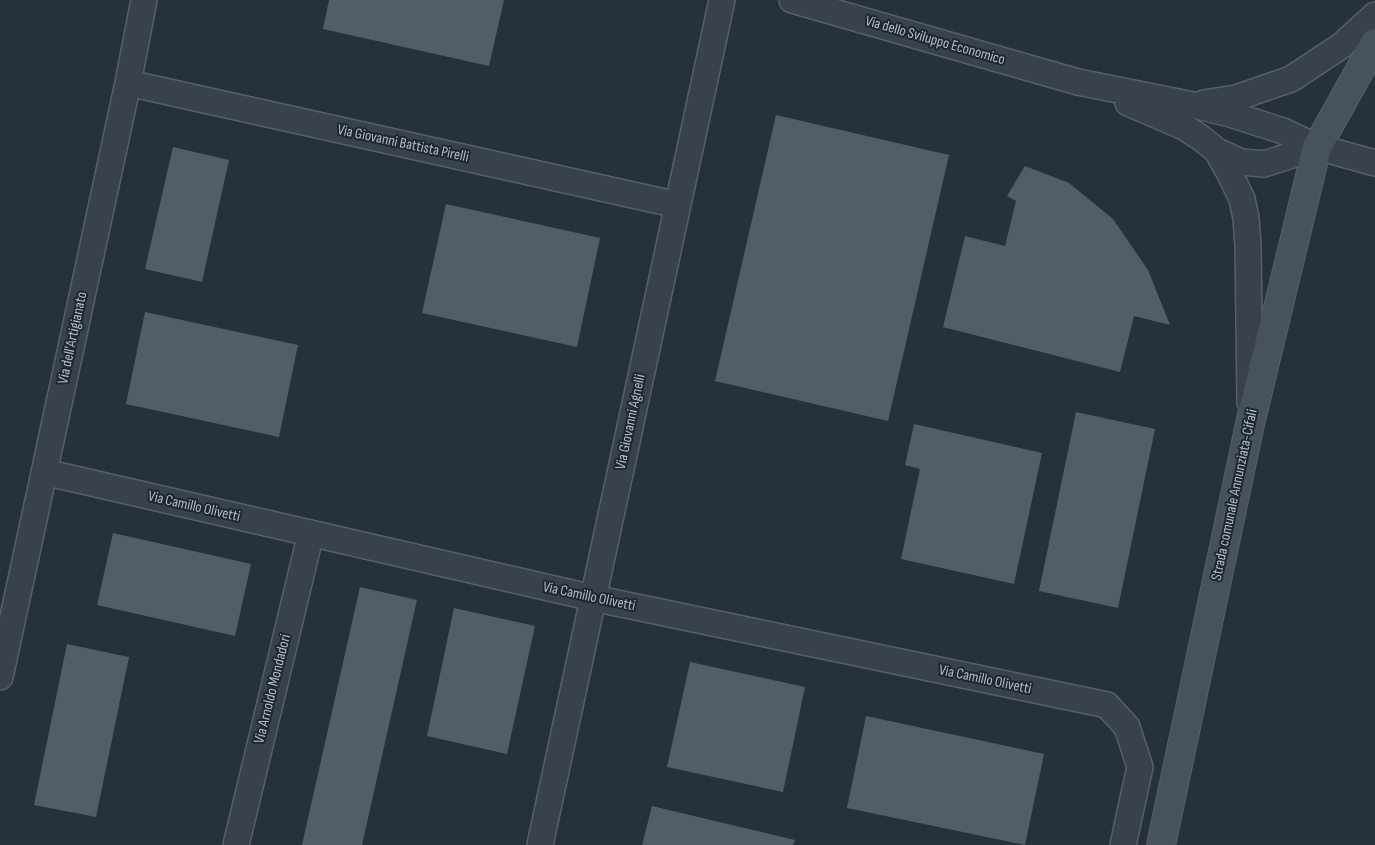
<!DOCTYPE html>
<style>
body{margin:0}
canvas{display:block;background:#25313b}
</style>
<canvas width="1375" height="845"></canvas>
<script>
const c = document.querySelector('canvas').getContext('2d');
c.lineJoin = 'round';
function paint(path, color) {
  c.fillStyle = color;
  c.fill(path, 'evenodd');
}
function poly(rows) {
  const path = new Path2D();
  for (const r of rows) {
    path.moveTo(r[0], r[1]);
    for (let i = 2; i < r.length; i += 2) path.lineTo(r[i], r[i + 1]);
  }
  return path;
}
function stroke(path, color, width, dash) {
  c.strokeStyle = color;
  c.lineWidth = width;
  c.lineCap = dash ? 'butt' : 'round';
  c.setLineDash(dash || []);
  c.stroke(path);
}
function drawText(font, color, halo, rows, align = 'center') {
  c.font = font + ' "Sofia Sans Condensed",sans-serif';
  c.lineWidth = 4;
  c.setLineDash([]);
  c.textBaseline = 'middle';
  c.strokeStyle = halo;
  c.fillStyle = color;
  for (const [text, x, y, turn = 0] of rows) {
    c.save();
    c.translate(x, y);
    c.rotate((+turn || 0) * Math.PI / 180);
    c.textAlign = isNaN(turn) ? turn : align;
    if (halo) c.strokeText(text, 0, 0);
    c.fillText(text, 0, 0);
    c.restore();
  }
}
paint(poly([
 [329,0,504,0,489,66,323,29],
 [776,115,949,155,888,421,715,381],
 [173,147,229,160,202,282,145,269],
 [1025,166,1069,183,1113,219,1148,270,1170,325,1134,316,1120,372,943,327,965,236,1005,246,1016,201,1007,196],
 [446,204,600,238,577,347,422,313],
 [145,312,298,345,279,437,126,404],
 [1076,412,1155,429,1118,608,1039,591],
 [914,424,1042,453,1014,584,901,559,920,469,905,465],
 [113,533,251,564,235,636,97,605],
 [360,587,417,600,362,845,302,845],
 [454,608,535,626,507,754,427,736],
 [67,644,129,657,96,817,34,805],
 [690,662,805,687,783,792,667,767],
 [866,716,1044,754,1025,845,847,808],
 [652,806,795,840,793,845,642,845]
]), '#515d69');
const street = poly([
 [792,0,1078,82,1193,105,1230,114,1283,131,1317,147,1375,163],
 [128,83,678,205],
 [1128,103,1184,127,1201,138,1217,151,1241,162,1264,164,1317,147],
 [1204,103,1236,98,1291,79,1341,46,1375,15],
 [1217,151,1229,172,1242,199,1246,218,1248,245,1250,402],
 [44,472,593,598,1107,705,1127,727,1140,767,1123,845],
 [0,677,128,83,144,0],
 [236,845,311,533],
 [540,845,722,0]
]);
const secondary = poly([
 [1161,845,1250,424,1317,147,1375,43]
]);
stroke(street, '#576069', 28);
stroke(secondary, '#576069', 30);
stroke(street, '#39424b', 25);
stroke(secondary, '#47525e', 28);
drawText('15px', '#b5bdc7', '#1e2730', [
 ["Via dello Sviluppo Economico",935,41,16],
 ["Via Giovanni Battista Pirelli",403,144,12],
 ["Via dell'Artigianato",73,338,-78],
 ["Via Giovanni Agnelli",631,422,-78],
 ["Strada comunale Annunziata-Cifali",1235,495,-78],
 ["Via Camillo Olivetti",194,507,13],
 ["Via Camillo Olivetti",589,597,12],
 ["Via Camillo Olivetti",985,680,12],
 ["Via Arnoldo Mondadori",273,689,-76]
]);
</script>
